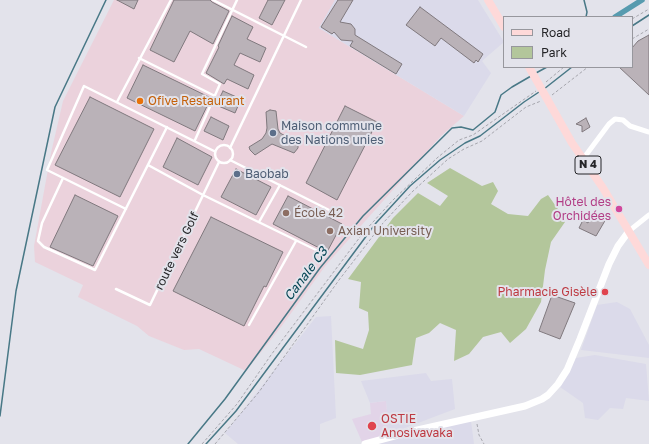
<!DOCTYPE html>
<meta charset="utf-8">
<style>
body{margin:0}
#map{position:relative;width:649px;height:444px;overflow:hidden;background:#e3e3eb;font-family:"Golos Text",sans-serif}
canvas{display:block}
.legend{position:absolute;left:503px;top:16px;width:130px;height:52px;box-sizing:border-box;background:#e3e3eb;border:1px solid #97979d;margin:0;padding:5px 7px;list-style:none;font-size:12px;color:#252528}
.legend li{display:flex;align-items:center;gap:8px;height:20px}
.legend b{width:20px;border:1px solid #97979d}
</style>
<div id="map">
<canvas width="649" height="444"></canvas>
<ul class="legend">
<li><b style="height:5px;background:#fed9d9"></b>Road</li>
<li><b style="height:11px;background:#b3c69b"></b>Park</li>
</ul>
</div>
<script>
const c = document.querySelector('canvas').getContext('2d');
c.lineJoin = 'round';
function paint(path, color) {
  c.fillStyle = color;
  c.fill(path, 'evenodd');
}
function poly(rows) {
  const path = new Path2D();
  for (const r of rows) {
    if (r.length === 3) {
      path.moveTo(r[0] + r[2], r[1]);
      path.arc(r[0], r[1], r[2], 0, 2 * Math.PI);
      continue;
    }
    path.moveTo(r[0], r[1]);
    for (let i = 2; i < r.length; i += 2) path.lineTo(r[i], r[i + 1]);
  }
  return path;
}
function stroke(path, color, width, dash) {
  c.strokeStyle = color;
  c.lineWidth = width;
  c.lineCap = dash ? 'butt' : 'round';
  c.setLineDash(dash || []);
  c.stroke(path);
}
function drawText(font, color, halo, rows, align = 'center') {
  c.font = font + ' "Golos Text",sans-serif';
  c.lineWidth = 4;
  c.setLineDash([]);
  c.textBaseline = 'middle';
  c.strokeStyle = halo;
  c.fillStyle = color;
  for (const [text, x, y, turn = 0] of rows) {
    c.save();
    c.translate(x, y);
    c.rotate((+turn || 0) * Math.PI / 180);
    c.textAlign = isNaN(turn) ? turn : align;
    if (halo) c.strokeText(text, 0, 0);
    c.fillText(text, 0, 0);
    c.restore();
  }
}
paint(poly([
 [114,0,335,0,319,28,464,116,441,136,326,265,281,327,246,371,199,349,184,350,149,336,137,326,78,297,83,285,35,262,34,246,51,153,63,101]
]), '#ebd2dc');
paint(poly([
 [335,0,478,0,504,42,482,61,491,73,464,116,319,28],
 [617,302,630,309,649,345,649,358,581,350,597,305],
 [331,316,336,418,320,424,320,444,238,444,225,433,316,317],
 [595,355,646,364,649,401,626,398,623,409,610,408,598,420,585,418,583,403,560,387,576,358],
 [426,373,431,381,452,379,455,409,389,434,386,401,370,403,361,381],
 [471,421,474,444,377,444,412,433]
]), '#dbdaea');
paint(poly([
 [386,401,389,434,362,442,352,419,371,414,370,403]
]), '#e2d4e8');
paint(poly([
 [450,168,482,186,493,182,498,191,491,204,508,214,528,216,541,199,548,195,560,212,565,222,551,242,545,270,541,302,526,329,510,343,501,332,483,337,469,354,454,361,456,330,440,323,429,333,416,338,412,365,360,375,336,373,335,340,363,349,369,330,368,312,359,308,361,282,348,279,393,218,418,193,440,206,448,196,427,183]
]), '#b3c69b');
stroke(poly([
 [584,0,587,12,586,17],
 [632,26,649,15],
 [536,73,547,67],
 [544,89,572,67],
 [0,416,16,291,55,107,106,0],
 [188,444,225,399,320,268,363,216,452,128,461,127,473,130,495,112,501,95,512,87,531,76],
 [206,444,236,411,376,223,410,186,440,160,465,143,480,136,524,102,539,92]
]), '#487886', 1.5);
stroke(poly([
 [615,17,642,0]
]), '#579baf', 5.5);
const building = poly([
 [117,0,138,0,134,9,117,0],
 [174,0,210,0,212,2,229,11,213,44,190,31,174,62,150,50,174,0],
 [268,0,285,0,272,25,259,18,268,0],
 [338,0,353,0,340,22,351,24,355,29,355,35,402,64,396,74,350,46,353,41,341,40,334,32,332,34,321,27,338,0],
 [420,7,483,54,478,62,476,60,474,63,441,38,435,46,406,25,420,7],
 [232,16,253,27,247,39,266,48,260,62,240,53,234,65,254,75,248,89,227,79,224,84,206,73,219,47,218,46,232,16],
 [649,35,649,95,619,67,632,67,632,48,638,41,649,35],
 [143,65,211,98,195,131,127,98,143,65],
 [223,91,241,99,235,113,216,105,223,91],
 [90,97,154,129,120,197,55,165,90,97],
 [345,106,377,122,337,200,306,183,345,106],
 [270,110,276,111,278,129,280,133,298,143,298,148,294,153,272,144,255,155,250,150,249,147,262,139,266,133,267,128,266,112,270,110],
 [211,117,229,126,223,140,204,131,211,117],
 [586,118,590,127,582,132,582,126,576,124,586,118],
 [177,138,212,157,198,185,163,167,177,138],
 [236,169,271,187,256,215,221,197,236,169],
 [75,195,118,216,93,266,50,247,75,195],
 [288,196,342,224,327,252,273,224,288,196],
 [597,214,606,219,596,236,579,228,583,220,588,223,590,218,594,220,597,214],
 [211,217,283,252,266,287,264,286,244,326,173,291,211,217],
 [552,295,575,303,560,339,539,331,552,295]
]);
paint(building, '#bab2b8');
stroke(building, '#80797e', 1);
stroke(poly([
 [632,19,649,9],
 [632,39,649,29],
 [546,82,564,67],
 [552,95,588,67],
 [477,424,479,435,484,444],
 [202,444,237,404,271,355,363,233,393,200,437,158,459,140,473,135,536,91],
 [215,444,259,392,339,280,383,223,412,192,448,159,464,149,482,141,526,107,541,101]
]), '#a6a6ad', 1, [3, 2]);
stroke(poly([
 [213,0,306,47],
 [139,58,215,96],
 [117,102,171,0],
 [195,140,220,84,202,74,237,0],
 [224,154,9],
 [230,148,301,0],
 [230,160,343,217],
 [148,165,203,195,316,250],
 [63,178,42,223,38,241,44,247,95,270,167,127],
 [126,209,47,170,84,86,214,151],
 [259,222,280,185],
 [116,289,150,305,219,162],
 [249,325,296,241]
]), '#fff', 2.5);
stroke(poly([
 [583,159,609,124,615,119,623,120,630,126,649,132],
 [629,231,649,215]
]), '#fff', 5);
stroke(poly([
 [365,444,413,431,525,406,542,399,548,395,558,384,567,370,580,339,609,264,618,246,629,231]
]), '#fff', 7);
stroke(poly([
 [488,0,504,27],
 [529,67,572,143,603,188,649,265]
]), '#fed9d9', 8);
for (const [x, y, r, color] of [
 [140,101,4,"#e8710a"],
 [273,133,4,"#5c6f8a"],
 [237,174,4,"#5c6f8a"],
 [619,209,4,"#d1479c"],
 [286,213,4,"#8d6e63"],
 [330,231,4,"#8d6e63"],
 [605,292,4,"#e0444e"],
 [372,426,5,"#e0444e"]
]) {
  const dot = new Path2D();
  dot.arc(x, y, r, 0, 2 * Math.PI);
  c.fillStyle = color;
  c.fill(dot);
  stroke(dot, '#e3e3eb', 1.5);
}
for (const [x, y, w] of [
 [588,165,26]
]) {
  const box = new Path2D();
  box.roundRect(x - w / 2, y - 9, w, 18, 3);
  c.fillStyle = '#e3e3eb';
  c.fill(box);
  stroke(box, '#252528', 1);
}
drawText('bold 11px', '#252528', null, [
 ["N 4",588,165]
]);
drawText('12px', '#c56008', '#e3e3eb', [
 ["Ofive Restaurant",148,101]
], 'left');
drawText('12px', '#4e5e75', '#e3e3eb', [
 ["Maison commune",281,126],
 ["des Nations unies",281,140],
 ["Baobab",245,174]
], 'left');
drawText('12px', '#b23c85', '#e3e3eb', [
 ["Hôtel des",611,202],
 ["Orchidées",611,216]
], 'right');
drawText('12px', '#785e54', '#e3e3eb', [
 ["École 42",294,213],
 ["Axian University",338,231]
], 'left');
drawText('12px', '#252528', '#e3e3eb', [
 ["route vers Golf",177,251,-64]
]);
drawText('12px', '#be3a42', '#e3e3eb', [
 ["Pharmacie Gisèle",597,292],
 ["OSTIE",381,419,"left"],
 ["Anosivavaka",381,433,"left"]
], 'right');
drawText('italic 13px', '#044453', '#e3e3eb', [
 ["Canale C3",306,274,-53]
]);
</script>
